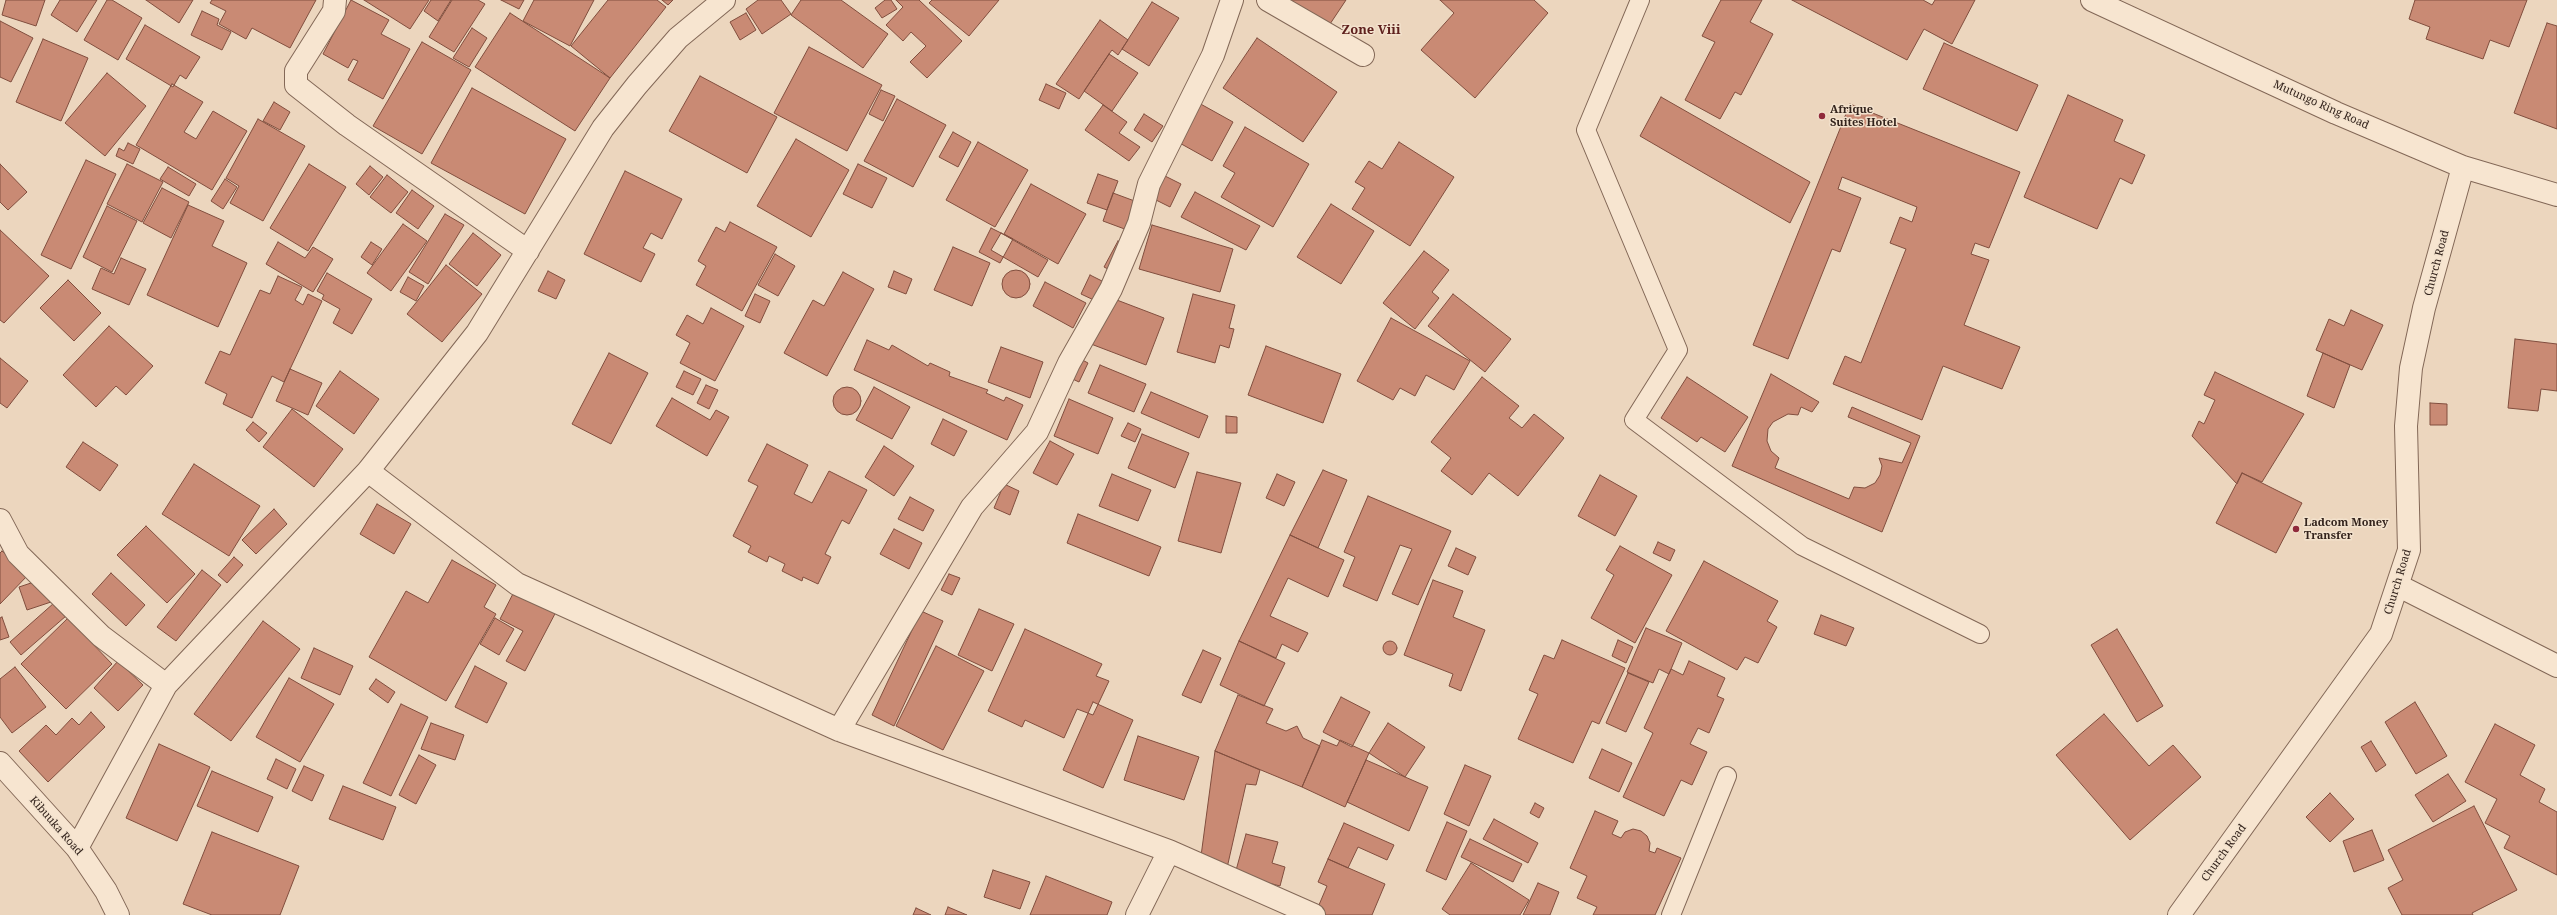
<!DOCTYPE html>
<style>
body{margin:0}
canvas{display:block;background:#ecd6be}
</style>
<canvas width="2557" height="915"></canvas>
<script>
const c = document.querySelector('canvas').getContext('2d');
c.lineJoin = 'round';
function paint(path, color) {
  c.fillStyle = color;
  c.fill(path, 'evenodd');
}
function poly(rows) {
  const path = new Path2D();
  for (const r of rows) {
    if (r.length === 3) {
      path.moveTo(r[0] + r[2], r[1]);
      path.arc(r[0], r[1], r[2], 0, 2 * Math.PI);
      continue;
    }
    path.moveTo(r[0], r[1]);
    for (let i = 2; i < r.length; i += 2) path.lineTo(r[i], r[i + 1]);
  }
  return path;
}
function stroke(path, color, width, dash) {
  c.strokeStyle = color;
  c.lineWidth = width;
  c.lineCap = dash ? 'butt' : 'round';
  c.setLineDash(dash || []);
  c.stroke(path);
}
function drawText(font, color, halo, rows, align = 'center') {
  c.font = font + ' "Noto Serif",serif';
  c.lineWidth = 3;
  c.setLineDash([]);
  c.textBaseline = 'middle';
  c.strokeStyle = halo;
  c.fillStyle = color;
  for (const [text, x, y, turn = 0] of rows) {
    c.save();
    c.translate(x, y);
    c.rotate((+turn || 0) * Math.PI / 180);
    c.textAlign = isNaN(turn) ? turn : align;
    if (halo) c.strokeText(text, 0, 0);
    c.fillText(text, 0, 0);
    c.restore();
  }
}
const building = poly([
 [6,0,45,0,36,26,2,15,6,0],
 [60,0,97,0,77,32,51,15,60,0],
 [107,0,112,0,142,18,118,60,84,40,107,0],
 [146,0,193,0,179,23,146,0],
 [212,0,316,0,290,48,252,28,246,39,219,24,226,11,210,3,212,0],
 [351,0,389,20,381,34,410,49,383,99,348,80,358,61,353,59,348,68,323,54,351,0],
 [364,0,429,0,410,29,364,0],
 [431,0,451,0,438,21,424,11,431,0],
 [452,0,478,0,485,4,454,52,429,37,452,0],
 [501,0,524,0,519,9,501,0],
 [534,0,594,0,570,46,523,21,534,0],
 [608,0,657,0,666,7,610,78,571,46,608,0],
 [662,0,673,0,668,5,662,0],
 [758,0,781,0,791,14,762,34,746,9,758,0],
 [801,0,841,0,888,34,863,68,791,15,801,0],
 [885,0,891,0,897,9,882,18,875,8,885,0],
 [896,0,919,0,962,41,927,78,910,62,926,46,911,32,903,41,886,25,903,7,896,0],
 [932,0,999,0,969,36,929,3,932,0],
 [1286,0,1346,0,1328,27,1286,0],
 [1440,0,1534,0,1548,13,1475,98,1421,50,1454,13,1440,0],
 [1721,0,1762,0,1750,22,1773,34,1741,95,1735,92,1720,119,1685,100,1715,42,1702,36,1721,0],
 [1792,0,1923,0,1932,5,1935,0,1975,0,1952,44,1924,29,1907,60,1792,0],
 [2415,0,2527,0,2509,47,2490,40,2483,59,2426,39,2430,27,2409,19,2415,0],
 [1152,2,1179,18,1149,66,1122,49,1152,2],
 [202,11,219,19,217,25,231,32,222,50,191,35,202,11],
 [510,13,610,78,575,131,475,67,510,13],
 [746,13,756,30,740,40,730,22,746,13],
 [1100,20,1128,40,1118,55,1112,50,1109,54,1079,99,1056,84,1100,20],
 [0,21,33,38,11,82,0,77,0,21],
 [2547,23,2557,26,2557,129,2514,113,2547,23],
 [145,25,200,57,186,79,180,75,173,87,126,59,145,25],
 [472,28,487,38,469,67,453,58,472,28],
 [1257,38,1337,92,1303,142,1223,88,1257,38],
 [43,39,88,58,61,121,16,102,43,39],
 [422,42,471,70,422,154,373,126,422,42],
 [1944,43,2038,85,2017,131,1923,89,1944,43],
 [809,47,882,85,847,151,774,113,809,47],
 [1109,54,1138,73,1112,111,1084,91,1109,54],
 [107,73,146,106,105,156,65,123,107,73],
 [700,76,777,117,747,173,669,131,700,76],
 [172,84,203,102,184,132,196,139,213,111,247,131,212,190,136,145,172,84],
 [1046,84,1066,93,1059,109,1039,100,1046,84],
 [472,88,566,139,525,214,431,163,472,88],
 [881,90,895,96,883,121,869,114,881,90],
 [2068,95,2123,120,2114,141,2145,155,2132,184,2120,178,2097,229,2024,197,2068,95],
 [1661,97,1810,182,1790,223,1640,136,1661,97],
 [897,99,946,125,913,187,864,161,897,99],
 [274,102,290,112,280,130,263,121,274,102],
 [1197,102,1233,122,1212,161,1176,141,1197,102],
 [1850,104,2020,172,1989,248,1975,243,1971,254,1989,260,1964,325,2020,347,2002,389,1943,366,1922,420,1833,384,1845,356,1861,363,1906,249,1890,243,1900,217,1912,222,1917,207,1842,177,1838,189,1861,198,1840,252,1832,249,1788,359,1753,345,1850,104],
 [1103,105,1127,122,1119,133,1140,147,1129,161,1085,130,1103,105],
 [1144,114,1163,126,1152,142,1134,130,1144,114],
 [258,119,305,146,263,221,230,203,239,186,226,178,258,119],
 [1245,127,1309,164,1273,227,1221,197,1235,173,1223,166,1245,127],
 [953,132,971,142,958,167,939,157,953,132],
 [796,139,849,170,811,237,757,206,796,139],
 [978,142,1028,170,995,227,946,200,978,142],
 [1399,142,1454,177,1410,246,1352,209,1365,188,1355,182,1369,161,1382,169,1399,142],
 [128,143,140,149,133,164,116,156,119,148,124,151,128,143],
 [86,160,116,174,71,269,41,255,86,160],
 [0,164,27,192,8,210,0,202,0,164],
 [127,164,163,182,142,222,107,204,127,164],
 [309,164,346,187,308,251,270,228,309,164],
 [858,164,887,178,872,208,843,194,858,164],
 [370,166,383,177,369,195,356,184,370,166],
 [168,167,196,184,189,196,160,179,168,167],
 [625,171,682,199,662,239,651,233,643,248,655,254,641,282,584,254,625,171],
 [1098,174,1118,181,1107,210,1087,203,1098,174],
 [1161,174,1181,184,1170,207,1150,197,1161,174],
 [387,175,408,192,391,213,370,197,387,175],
 [225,179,237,187,223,209,211,201,225,179],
 [1031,184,1086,214,1058,264,1004,234,1031,184],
 [162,188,189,202,171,238,143,223,162,188],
 [412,190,434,206,418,229,396,213,412,190],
 [1195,192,1260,226,1246,250,1181,217,1195,192],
 [1113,193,1140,203,1130,231,1103,221,1113,193],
 [1331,204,1374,231,1341,284,1297,257,1331,204],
 [188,205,224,221,212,246,247,263,218,327,147,295,188,205],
 [107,206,137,221,112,272,83,257,107,206],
 [445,214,464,225,428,284,409,272,445,214],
 [730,222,777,247,742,311,696,285,706,266,698,261,716,227,725,232,730,222],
 [403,224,427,241,391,291,367,273,403,224],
 [1152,225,1233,249,1220,292,1139,269,1152,225],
 [991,228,1013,239,1000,263,979,252,991,228],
 [0,230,49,276,4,323,0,320,0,230],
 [473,233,501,255,477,286,449,264,473,233],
 [1001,233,1048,260,1038,277,991,250,1001,233],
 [1118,241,1126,246,1112,271,1104,267,1118,241],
 [278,242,305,258,313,247,333,259,313,292,266,264,278,242],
 [371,242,382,249,372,265,361,257,371,242],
 [953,247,990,263,972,306,934,290,953,247],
 [1424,251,1449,270,1432,292,1439,298,1415,329,1383,303,1424,251],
 [775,254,795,266,778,296,758,285,775,254],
 [121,258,146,269,129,305,92,289,101,268,114,274,121,258],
 [446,265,482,294,442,342,407,314,446,265],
 [1016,284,14],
 [548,271,565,280,556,299,538,291,548,271],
 [894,271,912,279,906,294,888,287,894,271],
 [843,272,874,289,827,376,784,353,813,300,824,306,843,272],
 [327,273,372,299,352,334,333,323,340,309,322,299,324,295,317,291,327,273],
 [1090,275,1106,283,1096,301,1081,294,1090,275],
 [278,276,302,287,295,300,303,305,308,294,322,301,284,382,272,376,252,418,223,404,227,394,205,383,220,351,230,355,260,290,270,294,278,276],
 [408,277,424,286,416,301,400,292,408,277],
 [68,280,101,313,74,341,40,308,68,280],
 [1045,282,1086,303,1073,328,1033,306,1045,282],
 [755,294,770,301,760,323,745,316,755,294],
 [1193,294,1235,305,1229,328,1234,329,1229,348,1220,345,1215,363,1177,352,1193,294],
 [1453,294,1511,339,1485,372,1428,326,1453,294],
 [1109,297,1164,318,1146,365,1091,344,1109,297],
 [711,308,744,326,715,381,680,363,690,343,676,335,687,315,703,324,711,308],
 [2351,310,2383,325,2362,370,2316,350,2329,319,2344,326,2351,310],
 [1391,318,1470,361,1454,390,1426,375,1415,396,1400,388,1393,400,1357,381,1391,318],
 [109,326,153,366,126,395,116,386,96,407,63,375,109,326],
 [2515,339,2557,344,2557,391,2541,389,2538,411,2508,408,2515,339],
 [867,340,889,350,892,345,928,366,930,363,950,372,949,376,988,390,986,393,1004,401,1006,397,1023,405,1007,440,854,370,867,340],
 [1266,346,1341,374,1323,423,1248,395,1266,346],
 [1001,347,1043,362,1030,398,988,382,1001,347],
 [609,353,648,373,611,444,572,424,609,353],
 [2323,353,2350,365,2334,408,2307,396,2323,353],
 [1075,356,1088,363,1079,382,1066,376,1075,356],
 [0,358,28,381,7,408,0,403,0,358],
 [1100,365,1146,384,1134,412,1088,393,1100,365],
 [290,369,322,383,308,415,276,401,290,369],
 [340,371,379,399,354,434,316,406,340,371],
 [684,371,701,379,693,395,676,387,684,371],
 [2215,372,2304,414,2262,482,2242,473,2237,484,2192,436,2199,421,2204,424,2215,400,2204,395,2215,372],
 [1771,374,1819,402,1812,412,1801,407,1798,415,1788,414,1773,422,1768,429,1767,441,1771,451,1779,458,1775,468,1849,499,1854,487,1865,488,1875,483,1880,475,1882,466,1879,458,1902,463,1911,443,1848,417,1852,407,1920,436,1882,532,1732,466,1771,374],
 [1482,377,1519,406,1509,418,1522,428,1534,414,1564,438,1518,496,1489,473,1472,495,1441,471,1451,458,1431,442,1482,377],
 [1687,377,1748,417,1725,452,1701,437,1697,442,1661,418,1687,377],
 [706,385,718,390,709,409,697,403,706,385],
 [847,401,14],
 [874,387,910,407,892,439,856,420,874,387],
 [1151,392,1208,416,1199,438,1141,413,1151,392],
 [672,398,710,420,716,410,729,417,707,456,656,426,672,398],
 [1069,399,1113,418,1098,454,1054,436,1069,399],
 [2430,403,2447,404,2447,425,2430,425,2430,403],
 [292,409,343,449,314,487,263,447,292,409],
 [1226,416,1237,417,1237,433,1226,433,1226,416],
 [943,419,967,431,954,456,931,444,943,419],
 [253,422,267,433,259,442,246,430,253,422],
 [1128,423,1141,429,1135,442,1121,436,1128,423],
 [1142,434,1189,453,1175,488,1128,468,1142,434],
 [1050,441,1074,454,1057,485,1033,473,1050,441],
 [83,442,118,465,100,491,66,467,83,442],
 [767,444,808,465,794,494,812,503,829,471,867,490,849,524,842,520,825,554,831,557,818,584,803,577,802,581,782,571,785,564,769,556,767,562,748,552,751,546,733,536,758,486,748,481,767,444],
 [884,446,914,466,894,496,865,477,884,446],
 [194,464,260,506,229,556,162,514,194,464],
 [1323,470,1347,480,1318,548,1290,535,1323,470],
 [1197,472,1241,483,1221,553,1178,541,1197,472],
 [2242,473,2302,503,2276,553,2216,523,2242,473],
 [1112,474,1151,490,1138,521,1099,506,1112,474],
 [1277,474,1295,482,1284,506,1266,498,1277,474],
 [1600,475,1637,496,1615,536,1578,516,1600,475],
 [1004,484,1019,491,1010,515,994,508,1004,484],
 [1368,496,1451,531,1418,605,1392,594,1412,549,1400,545,1377,601,1343,586,1355,557,1344,552,1368,496],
 [910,497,934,510,923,531,898,519,910,497],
 [377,504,411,524,394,554,360,534,377,504],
 [274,509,287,524,256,554,242,540,274,509],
 [1078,514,1161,547,1149,576,1067,543,1078,514],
 [146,526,195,574,167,603,117,555,146,526],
 [894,529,922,543,909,569,880,554,894,529],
 [1290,535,1344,560,1328,597,1288,578,1270,616,1308,633,1298,652,1282,644,1276,658,1239,641,1290,535],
 [1658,542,1675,550,1670,561,1653,553,1658,542],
 [1620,546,1672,575,1635,643,1591,618,1614,575,1606,570,1620,546],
 [1456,548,1476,557,1468,575,1448,566,1456,548],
 [2,551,29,574,0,604,0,553,2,551],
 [234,557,243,565,227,583,218,575,234,557],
 [452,560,496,585,484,607,496,614,446,701,369,657,406,591,428,603,452,560],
 [1704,561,1778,601,1767,621,1777,627,1758,663,1745,657,1737,670,1666,631,1704,561],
 [202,570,221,585,176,641,157,627,202,570],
 [111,573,145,605,126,626,92,594,111,573],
 [949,574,960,578,952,595,941,590,949,574],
 [43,579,51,602,27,610,19,587,43,579],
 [1433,580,1463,591,1453,617,1485,630,1461,691,1449,686,1453,674,1404,655,1433,580],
 [517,586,558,608,525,671,506,661,523,631,500,619,517,586],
 [54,603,66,616,21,655,10,642,54,603],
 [979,609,1014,624,992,671,958,655,979,609],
 [921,611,943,621,894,726,872,715,921,611],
 [1821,615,1854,628,1846,646,1814,634,1821,615],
 [2,617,9,637,0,640,0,618,2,617],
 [68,618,112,664,66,709,21,664,68,618],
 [495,618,514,629,499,655,480,644,495,618],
 [263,621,300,649,231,741,194,714,263,621],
 [1646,628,1682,643,1669,674,1659,669,1653,683,1627,672,1646,628],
 [1025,629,1102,664,1096,676,1109,681,1093,715,1077,709,1064,738,1025,720,1022,727,988,711,1025,629],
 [2117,629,2163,706,2137,722,2091,645,2117,629],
 [1562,640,1625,668,1599,724,1592,721,1573,763,1518,739,1538,694,1529,690,1544,655,1554,659,1562,640],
 [1618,640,1633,647,1626,663,1612,656,1618,640],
 [1390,648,7],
 [1239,641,1285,663,1264,706,1220,685,1239,641],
 [936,646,984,671,943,750,896,726,936,646],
 [314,648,353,666,340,695,301,678,314,648],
 [1203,650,1221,658,1201,703,1182,695,1203,650],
 [118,661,143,685,118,711,94,688,118,661],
 [1689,661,1725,678,1717,696,1724,699,1709,733,1698,728,1690,744,1707,752,1692,785,1681,780,1664,816,1623,797,1653,733,1644,728,1671,669,1683,675,1689,661],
 [475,666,507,683,487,723,455,707,475,666],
 [15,667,46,707,12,733,0,717,0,679,15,667],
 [1628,673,1649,682,1626,732,1606,723,1628,673],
 [289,678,334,704,300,762,256,737,289,678],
 [376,679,395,692,388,703,369,689,376,679],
 [1238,695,1273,709,1266,723,1286,731,1297,726,1303,738,1320,746,1302,787,1215,751,1238,695],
 [1341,697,1370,712,1352,747,1323,732,1341,697],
 [1093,702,1133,720,1103,788,1063,770,1093,702],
 [2415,702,2447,756,2416,774,2385,722,2415,702],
 [401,704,428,717,391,796,363,783,401,704],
 [91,712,105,727,48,782,19,751,46,725,56,735,72,718,79,725,91,712],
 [2104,714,2149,766,2173,745,2201,777,2130,840,2056,755,2104,714],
 [431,723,464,735,455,760,421,749,431,723],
 [1388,723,1425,747,1405,777,1369,753,1388,723],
 [2495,724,2535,745,2520,775,2545,789,2539,802,2557,812,2557,875,2504,848,2510,836,2485,823,2497,799,2465,782,2495,724],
 [1138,736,1199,757,1184,800,1124,780,1138,736],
 [1322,740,1337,746,1340,740,1369,753,1345,807,1302,787,1322,740],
 [2371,741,2386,765,2376,772,2361,747,2371,741],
 [159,744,210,767,177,841,126,818,159,744],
 [1602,749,1632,763,1619,792,1589,778,1602,749],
 [1215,751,1260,770,1256,785,1246,784,1227,868,1201,856,1215,751],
 [419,755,436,765,416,804,399,795,419,755],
 [276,759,296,769,287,789,267,779,276,759],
 [1366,760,1428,787,1409,831,1347,802,1366,760],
 [1465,765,1491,776,1469,826,1444,814,1465,765],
 [304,766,324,775,312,801,292,791,304,766],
 [212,771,273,797,258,832,197,806,212,771],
 [2448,774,2466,801,2433,822,2415,795,2448,774],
 [343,786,396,807,383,840,329,819,343,786],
 [2330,793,2354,819,2330,842,2306,817,2330,793],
 [1535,803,1544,808,1539,818,1530,813,1535,803],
 [2474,806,2517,890,2472,913,2473,915,2402,915,2388,888,2403,880,2388,850,2474,806],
 [1595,811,1618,821,1612,834,1621,838,1625,832,1633,829,1641,831,1647,836,1650,843,1649,851,1655,853,1657,848,1681,858,1655,915,1593,915,1597,907,1577,898,1587,876,1570,868,1595,811],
 [1494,819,1538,843,1528,863,1483,839,1494,819],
 [1447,822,1467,831,1446,880,1426,871,1447,822],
 [1344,823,1394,845,1387,860,1358,847,1348,868,1328,859,1344,823],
 [2372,830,2384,860,2354,872,2343,841,2372,830],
 [212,832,299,866,280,915,212,915,183,904,212,832],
 [1246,834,1278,842,1272,863,1285,867,1280,886,1235,874,1246,834],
 [1470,839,1522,864,1513,882,1461,857,1470,839],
 [1328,859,1385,884,1372,915,1322,915,1316,912,1327,886,1318,882,1328,859],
 [1471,863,1529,900,1520,915,1450,915,1442,909,1471,863],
 [993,870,1030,882,1020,909,984,897,993,870],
 [1046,876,1112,902,1107,915,1030,915,1046,876],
 [1538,883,1559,892,1550,915,1523,915,1538,883],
 [948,907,967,915,945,915,948,907],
 [916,908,931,915,913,915,916,908]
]);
paint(building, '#c98a74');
stroke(building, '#814e3e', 1);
const lane = poly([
 [1640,0,1586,130,1678,350,1634,420,1802,546,1980,634],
 [1671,915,1727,776]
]);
const street = poly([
 [335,0,334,11,296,71,296,85,347,125,528,251],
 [1268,0,1363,55],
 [2092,0,2336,113,2463,167,2557,195],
 [368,471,517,584,839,730,1169,851,1314,915],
 [0,520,18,554,101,636,166,685],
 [2399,586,2557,666],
 [839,730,972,507,1037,432,1069,363,1111,289,1139,223,1149,184,1213,55,1232,0],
 [0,763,77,848,106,891,118,915],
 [77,848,166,685,368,471,477,333,603,128,637,85,678,38,724,0],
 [1137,915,1169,851],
 [2179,915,2381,634,2409,550,2406,426,2411,368,2424,308,2463,167]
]);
stroke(lane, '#836857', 20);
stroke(street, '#836857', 24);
stroke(lane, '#f7e5d0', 18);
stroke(street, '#f7e5d0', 22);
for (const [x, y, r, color] of [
 [1822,116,4,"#902a3b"],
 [2296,529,4,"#902a3b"]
]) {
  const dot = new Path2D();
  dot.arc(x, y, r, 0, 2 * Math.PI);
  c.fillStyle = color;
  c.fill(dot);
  stroke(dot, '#f3e2cd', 1.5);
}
drawText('11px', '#33231c', '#f3e2cd', [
 ["Mutungo Ring Road",2321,105,24],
 ["Church Road",2437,263,-75],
 ["Church Road",2398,582,-73],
 ["Kibuuka Road",56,826,49],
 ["Church Road",2224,853,-54]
]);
drawText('bold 11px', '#33231c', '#f3e2cd', [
 ["Afrique",1830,110],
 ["Suites Hotel",1830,123],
 ["Ladcom Money",2304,523],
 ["Transfer",2304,536]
], 'left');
drawText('bold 13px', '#5e201d', '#f3e2cd', [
 ["Zone Viii",1371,30]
]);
</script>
